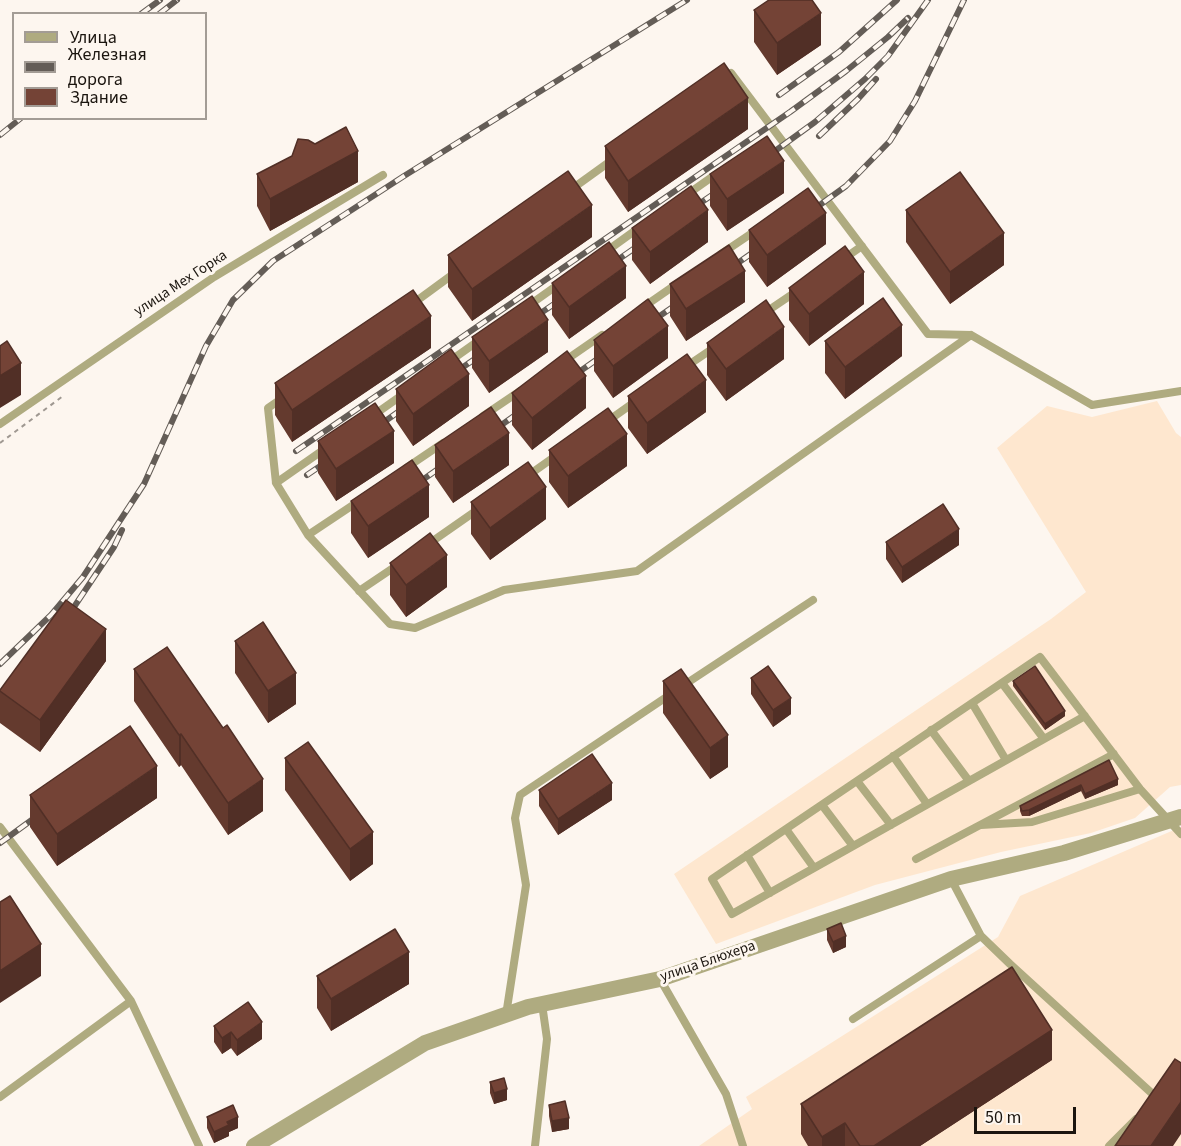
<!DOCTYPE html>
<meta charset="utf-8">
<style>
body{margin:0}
#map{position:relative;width:1181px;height:1146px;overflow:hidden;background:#fdf6ef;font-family:"Source Sans 3",sans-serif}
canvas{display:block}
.legend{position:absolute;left:12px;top:12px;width:195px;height:108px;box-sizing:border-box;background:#fdf6ef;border:2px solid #a39c95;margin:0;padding:8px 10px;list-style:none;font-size:18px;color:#1b150f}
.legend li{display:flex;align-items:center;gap:12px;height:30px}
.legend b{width:30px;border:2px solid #a39c95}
.scale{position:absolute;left:974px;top:1107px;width:102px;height:27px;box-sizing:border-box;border:3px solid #1b150f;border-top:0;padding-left:8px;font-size:18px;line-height:21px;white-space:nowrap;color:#1b150f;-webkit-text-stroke:4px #fdf6ef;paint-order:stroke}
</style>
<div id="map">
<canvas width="1181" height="1146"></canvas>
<ul class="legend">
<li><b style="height:8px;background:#afab80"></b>Улица</li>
<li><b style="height:8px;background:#645d57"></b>Железная дорога</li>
<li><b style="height:16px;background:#744336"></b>Здание</li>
</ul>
<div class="scale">50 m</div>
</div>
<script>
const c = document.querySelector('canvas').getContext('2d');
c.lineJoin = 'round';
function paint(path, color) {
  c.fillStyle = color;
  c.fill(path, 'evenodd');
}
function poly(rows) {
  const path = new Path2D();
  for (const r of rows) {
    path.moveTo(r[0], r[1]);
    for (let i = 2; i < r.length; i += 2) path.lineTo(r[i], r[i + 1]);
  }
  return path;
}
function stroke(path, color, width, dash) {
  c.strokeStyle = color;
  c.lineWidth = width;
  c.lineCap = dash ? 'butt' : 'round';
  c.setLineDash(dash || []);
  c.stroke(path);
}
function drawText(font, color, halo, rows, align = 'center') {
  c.font = font + ' "Source Sans 3",sans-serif';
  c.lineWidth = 6;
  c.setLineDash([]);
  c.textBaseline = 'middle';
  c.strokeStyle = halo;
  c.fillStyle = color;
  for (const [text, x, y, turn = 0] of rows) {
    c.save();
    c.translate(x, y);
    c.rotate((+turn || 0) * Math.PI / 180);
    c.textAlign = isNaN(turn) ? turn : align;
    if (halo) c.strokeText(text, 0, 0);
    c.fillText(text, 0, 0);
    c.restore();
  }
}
paint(poly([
 [1157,401,1176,433,1181,437,1181,785,1170,787,1135,818,1091,833,1001,852,875,885,716,944,674,874,1051,619,1086,592,997,448,1047,406,1092,417],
 [1181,827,1181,1146,699,1146,752,1109,746,1097,998,937,1020,896]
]), '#fee7cf');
stroke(poly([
 [0,443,63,396]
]), '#9f9891', 2, [4.5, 4.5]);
stroke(poly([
 [722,80,731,73,928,334,971,335,1092,405,1181,391],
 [569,191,612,160],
 [685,196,719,172],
 [604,253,640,227],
 [721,254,758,229],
 [842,260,862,246],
 [411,305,456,272],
 [528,306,559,284],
 [642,308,678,283],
 [763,314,797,291],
 [450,361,481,339],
 [563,362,602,335],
 [684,368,715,347],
 [284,397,268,408,276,483,308,535,390,624,415,628,504,590,637,571,971,335],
 [483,416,520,391],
 [371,417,405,393],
 [605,423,636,401],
 [0,424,214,277,383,175],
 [406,468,443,443],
 [526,477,557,455],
 [276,483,326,448],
 [308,535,359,501],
 [427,545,480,508],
 [359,591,399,564],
 [1002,683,1044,739],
 [681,687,813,600],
 [972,703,1006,760],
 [1085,716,732,914,712,879,1040,657,1140,789,1181,834],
 [931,730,969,781],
 [893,756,927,804],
 [857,781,891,825],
 [822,805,853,846],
 [981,825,1032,822,1140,789],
 [0,827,131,1001,199,1146],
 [786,829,814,868],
 [747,855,770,893],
 [916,859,1114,754],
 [951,879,981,936,1010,964,1157,1098,1155,1099],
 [660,979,726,1094,743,1146],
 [506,1015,526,885,515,818,520,795,671,694],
 [853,1019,981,936],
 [0,1097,131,1001],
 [535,1146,547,1039,542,1004],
 [1109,1146,1136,1119]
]), '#afab80', 8);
stroke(poly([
 [254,1146,425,1043,528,1007,660,979,951,879,1064,853,1181,817]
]), '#afab80', 16);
const rail = poly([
 [141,14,160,0],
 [159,14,177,0],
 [779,95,839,52,897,0],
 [0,135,21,118],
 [819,136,858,99,876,79],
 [764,159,815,122,865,79,888,56,928,0],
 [687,212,724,187],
 [806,215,846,186,890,141,915,101,964,0],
 [606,268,645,241],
 [725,272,762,246],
 [529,321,566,296],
 [648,324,683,300],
 [450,376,485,352],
 [569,379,606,353],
 [374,429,408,405],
 [490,433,524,409],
 [296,451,790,112,846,71,888,37,908,18],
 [307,475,332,458],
 [411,488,448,462],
 [66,619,114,547,122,530],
 [0,664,51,615,83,577,144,484,206,346,233,300,273,261,404,176,687,0],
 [0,843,44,811]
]);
stroke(rail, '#645d57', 6);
stroke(rail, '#fdf6ef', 4, [11]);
paint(poly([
 [754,10,821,45,777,75,754,42],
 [748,129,628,212,605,178,605,146],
 [315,144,358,182,270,231,257,206,257,174],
 [710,174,784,193,727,231,710,206],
 [906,210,1004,265,950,304,906,242],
 [632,228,708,242,650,284,632,260],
 [749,230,826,244,767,287,749,262],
 [592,237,472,321,448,287,448,255],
 [552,283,626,298,569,339,552,315],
 [670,284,745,302,686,341,670,316],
 [789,288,864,304,809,346,789,320],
 [472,337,548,352,489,393,472,368],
 [594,340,668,358,613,398,594,371],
 [825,341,902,356,845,399,825,373],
 [707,343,784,359,726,401,707,375],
 [431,348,292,442,275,415,275,383],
 [396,389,469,406,413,446,396,421],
 [512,393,586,408,532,450,512,425],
 [628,396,706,412,647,454,628,428],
 [318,441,394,463,336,501,318,473],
 [435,445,509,465,453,503,435,477],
 [549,450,627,466,568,508,549,482],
 [351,501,429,517,368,558,351,533],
 [471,502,546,519,490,560,471,534],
 [886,542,959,545,902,583,886,559],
 [390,563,447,587,406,617,390,595],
 [235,641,296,704,268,723,235,673],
 [106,661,40,752,0,723,0,690],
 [134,669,263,811,228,835,181,765,179,767,134,701],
 [751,678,791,714,773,727,751,694],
 [663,681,728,767,710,779,663,713],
 [1013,681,1065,716,1045,730,1013,686],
 [285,758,373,864,350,881,285,790],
 [1109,760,1118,785,1085,799,1081,791,1029,816,1022,816,1020,811,1020,806],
 [539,790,612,800,558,835,539,806],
 [30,795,157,798,57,866,30,827],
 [827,929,846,947,833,953,827,940],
 [317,976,409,984,331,1031,317,1008],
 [214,1026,262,1039,237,1056,231,1048,222,1054,214,1042],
 [1052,1060,920,1146,808,1146,801,1134,801,1104],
 [490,1082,507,1100,494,1104,490,1093],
 [549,1105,569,1129,552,1132,549,1116],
 [207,1117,238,1128,229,1132,229,1136,214,1143,207,1128]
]), '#643a2e');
paint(poly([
 [821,13,821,45,777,75,777,43],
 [748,98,748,129,628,212,628,181],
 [358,151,358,182,270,231,270,199],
 [784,161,784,193,727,231,727,199],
 [592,205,592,237,472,321,472,289],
 [708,210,708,242,650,284,650,252],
 [826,213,826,244,767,287,767,255],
 [1004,233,1004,265,950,304,950,272],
 [626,266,626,298,569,339,569,307],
 [745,271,745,302,686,341,686,309],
 [864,272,864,304,809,346,809,314],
 [431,316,431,348,292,442,292,410],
 [548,320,548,352,489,393,489,361],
 [902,325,902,356,845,399,845,367],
 [668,326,668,358,613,398,613,366],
 [784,327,784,359,726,401,726,369],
 [21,363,21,395,0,408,0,376],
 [469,374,469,406,413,446,413,414],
 [586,376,586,408,532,450,532,418],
 [706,380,706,412,647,454,647,423],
 [394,431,394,463,336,501,336,469],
 [509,433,509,465,453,503,453,471],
 [627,434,627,466,568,508,568,476],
 [429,485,429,517,368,558,368,526],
 [546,487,546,519,490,560,490,528],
 [959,529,959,545,902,583,902,567],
 [447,555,447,587,406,617,406,585],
 [106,629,106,661,40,752,40,720],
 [296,673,296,704,268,723,268,691],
 [791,698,791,714,773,727,773,710],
 [1065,711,1065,716,1045,730,1045,724],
 [181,734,181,765,179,767,179,735],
 [728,735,728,767,710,779,710,748],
 [157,766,157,798,57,866,57,834],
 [263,779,263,811,228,835,228,803],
 [1118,779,1118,785,1085,799,1085,794],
 [612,783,612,800,558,835,558,819],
 [1081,785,1081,791,1029,816,1029,810],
 [373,832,373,864,350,881,350,849],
 [846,936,846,947,833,953,833,942],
 [41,944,41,976,0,1003,0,971],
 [409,952,409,984,331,1031,331,999],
 [262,1022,262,1039,237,1056,237,1040],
 [1052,1030,1052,1060,920,1146,874,1146],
 [231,1032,231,1048,222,1054,222,1038],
 [507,1089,507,1100,494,1104,494,1093],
 [1181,1102,1181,1134,1173,1146,1151,1146],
 [238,1117,238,1128,229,1132,229,1136,214,1143,214,1132,227,1122],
 [569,1118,569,1129,552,1132,552,1121],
 [845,1123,845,1146,822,1146,822,1137]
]), '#512f26');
const building = poly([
 [769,0,812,0,821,13,777,43,754,10,769,0],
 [724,63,748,98,628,181,605,146,724,63],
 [346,127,358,151,270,199,257,174,292,156,298,139,308,140,315,144,346,127],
 [767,136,784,161,727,199,710,174,767,136],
 [568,171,592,205,472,289,448,255,568,171],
 [960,172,1004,233,950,272,906,210,960,172],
 [691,186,708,210,650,252,632,228,691,186],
 [808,188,826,213,767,255,749,230,808,188],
 [609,242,626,266,569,307,552,283,609,242],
 [729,245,745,271,686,309,670,284,729,245],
 [845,246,864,272,809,314,789,288,845,246],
 [413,290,431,316,292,410,275,383,413,290],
 [532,296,548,320,489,361,472,337,532,296],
 [883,298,902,325,845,367,825,341,883,298],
 [648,299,668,326,613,366,594,340,648,299],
 [766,300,784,327,726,369,707,343,766,300],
 [7,341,21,363,0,376,0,346,7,341],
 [451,349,469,374,413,414,396,389,451,349],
 [567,351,586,376,532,418,512,393,567,351],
 [687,354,706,380,647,423,628,396,687,354],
 [375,403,394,431,336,469,318,441,375,403],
 [491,407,509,433,453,471,435,445,491,407],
 [608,408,627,434,568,476,549,450,608,408],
 [412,460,429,485,368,526,351,501,412,460],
 [528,462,546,487,490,528,471,502,528,462],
 [943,504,959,529,902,567,886,542,943,504],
 [430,533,447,555,406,585,390,563,430,533],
 [66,600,106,629,40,720,0,691,0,690,66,600],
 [263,622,296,673,268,691,235,641,263,622],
 [167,647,223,728,227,725,263,779,228,803,181,734,179,735,134,669,167,647],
 [768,666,791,698,773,710,751,678,768,666],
 [1035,666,1065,711,1045,724,1013,681,1035,666],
 [681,669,728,735,710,748,663,681,681,669],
 [130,726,157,766,57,834,30,795,130,726],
 [308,742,373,832,350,849,285,758,308,742],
 [592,754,612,783,558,819,539,790,592,754],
 [1109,760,1118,779,1085,794,1081,785,1029,810,1022,811,1020,806,1109,760],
 [10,896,41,944,0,971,0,902,10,896],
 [841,923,846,936,833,942,827,929,841,923],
 [395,929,409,952,331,999,317,976,395,929],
 [1012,967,1052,1030,874,1146,860,1146,845,1123,822,1137,801,1104,1012,967],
 [248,1002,262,1022,237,1040,231,1032,222,1038,214,1026,248,1002],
 [1175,1059,1181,1063,1181,1102,1151,1146,1115,1146,1175,1059],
 [504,1078,507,1089,494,1093,490,1082,504,1078],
 [565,1101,569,1118,552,1121,549,1105,565,1101],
 [233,1105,238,1117,227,1122,229,1125,214,1132,207,1117,233,1105]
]);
paint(building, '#744336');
stroke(building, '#512f26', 1.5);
drawText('15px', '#1b150f', '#fdf6ef', [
 ["улица Мех Горка",181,284,-33],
 ["улица Блюхера",708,962,-19]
]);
</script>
